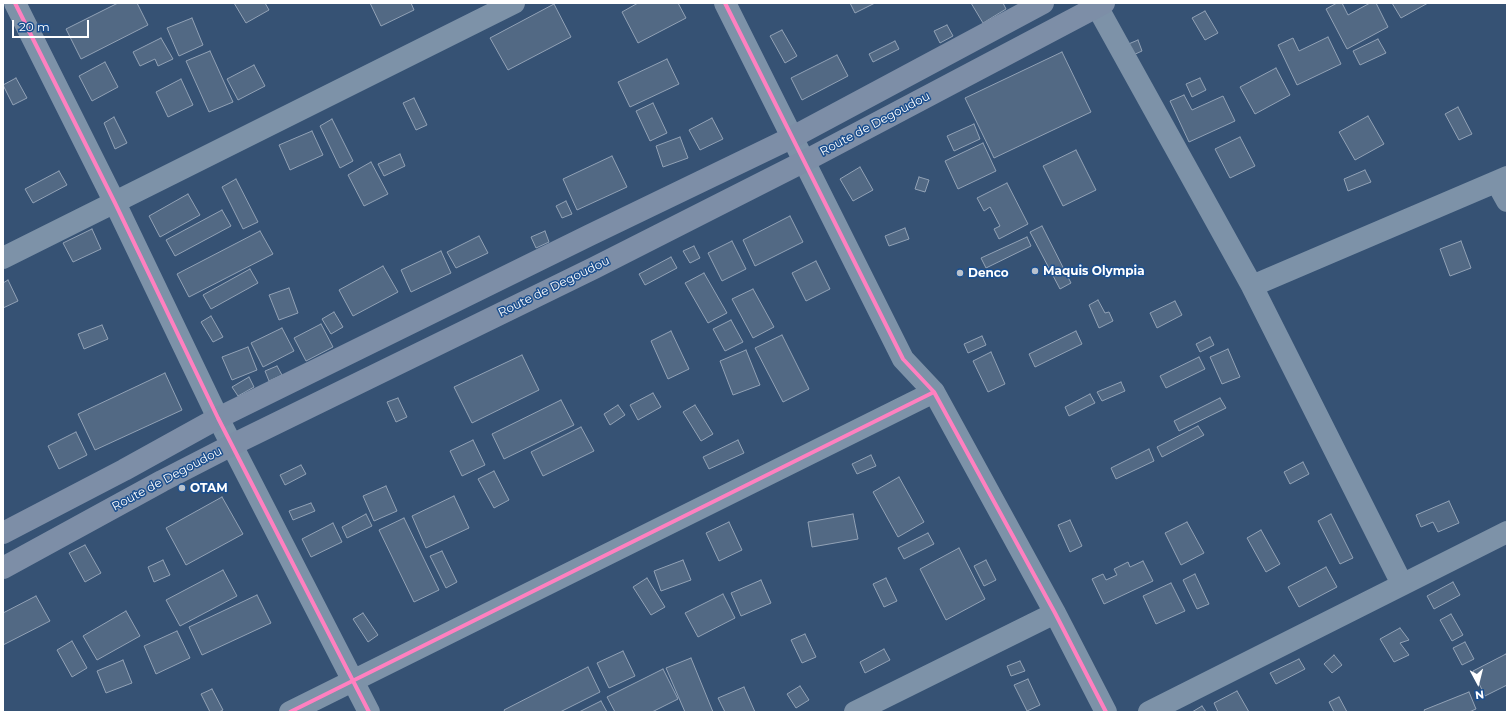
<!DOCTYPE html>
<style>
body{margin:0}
#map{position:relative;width:1510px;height:715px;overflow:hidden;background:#365274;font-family:Montserrat,sans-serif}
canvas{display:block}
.frame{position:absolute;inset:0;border:4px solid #fff;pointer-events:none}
.north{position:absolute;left:1458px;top:663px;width:40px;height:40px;-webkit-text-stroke:3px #1b4f8f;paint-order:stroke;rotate:173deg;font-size:11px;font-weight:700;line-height:16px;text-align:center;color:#fff}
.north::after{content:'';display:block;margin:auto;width:14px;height:18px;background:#fff;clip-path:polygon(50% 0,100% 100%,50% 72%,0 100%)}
.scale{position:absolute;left:12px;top:20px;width:77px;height:18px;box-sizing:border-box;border:2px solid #fff;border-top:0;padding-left:5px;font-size:12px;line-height:14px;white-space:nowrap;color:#fff;-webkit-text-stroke:3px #1b4f8f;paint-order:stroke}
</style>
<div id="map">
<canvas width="1510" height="715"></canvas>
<div class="frame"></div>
<div class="north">N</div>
<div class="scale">20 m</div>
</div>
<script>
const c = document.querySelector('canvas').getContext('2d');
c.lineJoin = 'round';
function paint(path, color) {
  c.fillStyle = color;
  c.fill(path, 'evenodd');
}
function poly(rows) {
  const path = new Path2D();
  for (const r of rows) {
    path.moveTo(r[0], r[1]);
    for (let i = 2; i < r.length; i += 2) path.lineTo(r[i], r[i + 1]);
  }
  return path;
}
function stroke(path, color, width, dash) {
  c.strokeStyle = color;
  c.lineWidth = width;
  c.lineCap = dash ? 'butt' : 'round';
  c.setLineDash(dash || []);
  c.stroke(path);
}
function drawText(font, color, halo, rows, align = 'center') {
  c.font = font + ' Montserrat,sans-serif';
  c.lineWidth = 3;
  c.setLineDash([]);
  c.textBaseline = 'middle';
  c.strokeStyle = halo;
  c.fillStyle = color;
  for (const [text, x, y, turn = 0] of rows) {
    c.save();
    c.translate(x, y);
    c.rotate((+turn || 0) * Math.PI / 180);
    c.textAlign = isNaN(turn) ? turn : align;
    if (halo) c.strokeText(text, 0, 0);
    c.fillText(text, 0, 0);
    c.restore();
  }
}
const building = poly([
 [118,3,137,3,148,25,81,59,66,29,118,3],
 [234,3,265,3,269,10,246,23,234,3],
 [370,3,411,3,414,10,381,26,370,3],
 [638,3,678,3,686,18,638,43,622,12,638,3],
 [850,3,875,3,855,13,850,3],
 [971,3,1003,3,1006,9,983,23,971,3],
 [1337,3,1342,3,1348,15,1370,3,1376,3,1388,27,1347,49,1326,9,1337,3],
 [1392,3,1428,3,1401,18,1392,3],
 [554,4,571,37,508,70,490,38,554,4],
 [1205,11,1218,33,1205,40,1192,18,1205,11],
 [192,18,203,45,179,56,167,28,192,18],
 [947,25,953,36,940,43,934,31,947,25],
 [782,30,797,56,785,63,770,36,782,30],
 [1328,37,1341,64,1297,85,1278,45,1293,38,1299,51,1328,37],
 [161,38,173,59,158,66,155,59,140,66,133,52,161,38],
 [1378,39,1386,53,1360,65,1353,51,1378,39],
 [1138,40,1142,51,1131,56,1126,45,1138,40],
 [895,41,899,49,873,62,869,54,895,41],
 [210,51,233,102,209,112,186,61,210,51],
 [1062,52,1091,112,994,158,965,98,1062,52],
 [837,55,848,76,802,100,791,78,837,55],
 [667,59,679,84,630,107,618,82,667,59],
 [105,62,118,87,92,101,79,76,105,62],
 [254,65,265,86,238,100,227,79,254,65],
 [1276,68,1290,95,1255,114,1240,87,1276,68],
 [16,78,27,98,13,105,3,85,16,78],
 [1200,78,1206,90,1192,97,1186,84,1200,78],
 [181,79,193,105,168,117,156,92,181,79],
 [1184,95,1192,110,1223,96,1235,121,1189,142,1170,101,1184,95],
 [414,98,427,125,416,130,403,103,414,98],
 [653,103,667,133,650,141,636,111,653,103],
 [1458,107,1472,134,1459,140,1445,114,1458,107],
 [1368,116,1384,144,1355,160,1339,132,1368,116],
 [114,117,127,143,115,149,104,123,114,117],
 [712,118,723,139,700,150,689,130,712,118],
 [332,119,353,161,340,168,320,126,332,119],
 [974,124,980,139,954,151,947,136,974,124],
 [312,131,323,155,290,170,279,145,312,131],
 [680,137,688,158,663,167,656,146,680,137],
 [1240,137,1255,166,1230,178,1215,149,1240,137],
 [983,143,996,171,958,189,945,161,983,143],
 [1076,150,1096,190,1063,206,1043,166,1076,150],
 [400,154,405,166,384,176,378,164,400,154],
 [612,156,627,187,577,210,563,179,612,156],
 [371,162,388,194,364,206,348,175,371,162],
 [860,167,873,190,853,201,840,179,860,167],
 [1365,170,1371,182,1348,191,1344,179,1365,170],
 [59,171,67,185,33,203,25,189,59,171],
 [919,177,929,180,925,192,915,189,919,177],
 [236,179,258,222,243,229,222,187,236,179],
 [1007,183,1028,224,999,239,994,229,1000,226,990,207,984,211,977,198,1007,183],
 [188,194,200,215,160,237,149,216,188,194],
 [566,201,572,214,562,218,556,206,566,201],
 [222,210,231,226,175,256,166,240,222,210],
 [790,216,803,242,755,266,743,240,790,216],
 [1042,226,1071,283,1060,289,1030,232,1042,226],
 [905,228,909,239,889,246,885,236,905,228],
 [92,229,101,249,73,262,63,243,92,229],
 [260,231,273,254,189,297,177,274,260,231],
 [545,231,549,242,536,248,531,237,545,231],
 [479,236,488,253,456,268,447,252,479,236],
 [1027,237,1031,246,986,268,981,258,1027,237],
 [732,241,746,269,722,281,708,253,732,241],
 [1461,241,1471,268,1450,276,1440,249,1461,241],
 [694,246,700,258,690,263,683,251,694,246],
 [441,251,451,273,411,292,401,270,441,251],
 [671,257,677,268,645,285,639,274,671,257],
 [816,261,830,289,806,301,792,273,816,261],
 [383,266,398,292,353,316,339,290,383,266],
 [250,269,258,283,211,309,203,295,250,269],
 [704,273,727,313,708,323,685,283,704,273],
 [8,280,18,301,3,308,3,283,8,280],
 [289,288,298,313,279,320,269,295,289,288],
 [753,289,774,327,753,338,732,299,753,289],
 [1098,300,1105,313,1109,312,1113,321,1099,328,1089,305,1098,300],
 [1175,301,1182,315,1157,328,1150,313,1175,301],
 [334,312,343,327,331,334,322,319,334,312],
 [211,316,223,337,213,342,201,322,211,316],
 [731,320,743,342,725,351,713,329,731,320],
 [321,324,333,347,306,361,294,338,321,324],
 [102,325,108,339,84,349,78,334,102,325],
 [282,328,294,351,263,367,251,343,282,328],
 [671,331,689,369,668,379,651,341,671,331],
 [1076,331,1082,344,1035,367,1029,354,1076,331],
 [782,335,809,389,783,402,755,348,782,335],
 [982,336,986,345,968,353,964,344,982,336],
 [1210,337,1214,345,1200,352,1196,344,1210,337],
 [248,347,257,370,232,380,222,357,248,347],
 [1228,349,1240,377,1222,384,1210,357,1228,349],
 [746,350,760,385,733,395,720,361,746,350],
 [991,352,1005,384,988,392,973,361,991,352],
 [522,355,539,390,472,423,454,387,522,355],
 [1199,357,1205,369,1166,388,1160,376,1199,357],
 [277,366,282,375,269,381,265,371,277,366],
 [165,373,182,410,95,450,78,414,165,373],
 [249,377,254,387,238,396,232,387,249,377],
 [1121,382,1125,391,1102,401,1097,392,1121,382],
 [653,393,661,407,638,420,630,405,653,393],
 [1090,394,1095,403,1069,416,1065,407,1090,394],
 [398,398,407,417,396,422,387,402,398,398],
 [1220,398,1226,408,1179,431,1174,421,1220,398],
 [561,400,574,425,504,459,492,434,561,400],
 [618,405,625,415,610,425,604,414,618,405],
 [695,405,713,434,701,441,683,412,695,405],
 [1198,426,1204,435,1162,457,1157,447,1198,426],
 [581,427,594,451,543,476,531,452,581,427],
 [76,432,87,455,59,469,48,446,76,432],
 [473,440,485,465,462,476,450,451,473,440],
 [738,440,744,453,709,469,703,457,738,440],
 [1149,449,1154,461,1116,479,1111,468,1149,449],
 [871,455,876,466,857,474,852,464,871,455],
 [1303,462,1309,474,1290,484,1284,472,1303,462],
 [301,465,306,474,285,485,280,475,301,465],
 [494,471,509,500,494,508,478,479,494,471],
 [899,477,924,522,898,537,873,492,899,477],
 [386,486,397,511,374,521,363,496,386,486],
 [454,496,469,528,426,548,412,516,454,496],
 [222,497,243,534,186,565,166,528,222,497],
 [1449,501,1459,523,1438,532,1433,522,1421,527,1416,515,1449,501],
 [311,503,315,511,293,520,289,511,311,503],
 [366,514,372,526,347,538,342,527,366,514],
 [853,514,858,539,812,547,808,522,853,514],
 [1331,514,1353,558,1340,564,1318,521,1331,514],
 [404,518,439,590,414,602,379,530,404,518],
 [1070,520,1082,546,1070,552,1058,525,1070,520],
 [729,522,742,550,719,561,706,533,729,522],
 [1187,522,1204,553,1181,565,1165,533,1187,522],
 [333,523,342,542,311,557,302,539,333,523],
 [1261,530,1280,564,1266,572,1247,538,1261,530],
 [928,533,934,544,904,559,898,548,928,533],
 [85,545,101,573,85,582,69,553,85,545],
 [959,548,985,599,946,620,920,569,959,548],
 [442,551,457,582,446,588,430,556,442,551],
 [163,560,170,575,154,582,148,567,163,560],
 [683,560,691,580,661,591,654,571,683,560],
 [986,560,996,580,984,586,974,566,986,560],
 [1143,561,1153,581,1104,604,1092,579,1103,574,1106,580,1117,575,1114,569,1128,562,1130,567,1143,561],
 [1326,567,1337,587,1299,607,1288,587,1326,567],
 [223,570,237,596,180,626,166,600,223,570],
 [1195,574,1209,604,1197,609,1183,580,1195,574],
 [647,578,665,607,651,615,633,587,647,578],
 [886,578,897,601,884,607,873,584,886,578],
 [761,580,771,603,741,616,731,593,761,580],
 [1453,582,1460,595,1434,609,1427,596,1453,582],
 [1171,583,1185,611,1156,624,1143,596,1171,583],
 [723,594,735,618,698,637,685,613,723,594],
 [257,595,271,623,202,655,189,627,257,595],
 [36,596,50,621,3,645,3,613,36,596],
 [126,611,140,636,97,660,83,636,126,611],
 [363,613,378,635,368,642,353,619,363,613],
 [1451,614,1463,635,1452,641,1440,620,1451,614],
 [1400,628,1409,640,1400,643,1409,655,1394,662,1380,639,1400,628],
 [177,631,190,658,156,674,144,646,177,631],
 [805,634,816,657,802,663,791,640,805,634],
 [72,641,87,668,72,677,57,650,72,641],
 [1465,642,1474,659,1462,665,1453,648,1465,642],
 [884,649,890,660,865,673,860,662,884,649],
 [623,651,635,676,609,688,597,663,623,651],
 [1506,654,1507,657,1507,685,1485,696,1473,671,1506,654],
 [1334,655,1342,665,1332,673,1324,664,1334,655],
 [691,658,713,712,685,712,666,668,691,658],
 [1299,659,1305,669,1276,684,1270,673,1299,659],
 [123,660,132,683,106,693,97,671,123,660],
 [1020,661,1025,671,1011,676,1007,666,1020,661],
 [588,667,600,692,560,712,505,712,504,710,588,667],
 [663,669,678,699,652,712,615,712,607,697,663,669],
 [1028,679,1040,705,1027,711,1014,685,1028,679],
 [800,686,809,700,796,708,787,694,800,686],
 [744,687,755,712,725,712,718,698,744,687],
 [212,689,223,710,219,712,210,712,201,694,212,689],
 [1237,691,1249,712,1218,712,1214,703,1237,691],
 [1469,692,1476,709,1469,712,1425,712,1424,710,1469,692],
 [1339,697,1347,712,1334,712,1329,702,1339,697],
 [601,701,607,712,579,712,601,701],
 [1202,706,1206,712,1192,712,1202,706]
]);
paint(building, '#526984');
stroke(building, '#92a2b6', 1);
stroke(poly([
 [15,3,115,203,218,418,369,712],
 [725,3,903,359,934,392,1055,613,1106,712],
 [1095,3,1252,286,1402,584],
 [1497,183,1507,201],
 [3,258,514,3],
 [1252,286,1507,177],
 [290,712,934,392],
 [855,712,1055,613],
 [1149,712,1507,532]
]), '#7d92a8', 22);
stroke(poly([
 [3,533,124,470,218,418,590,235,791,138,1043,3],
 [3,568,162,481,232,445,594,268,803,162,1104,3]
]), '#7d8ea7', 22);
stroke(poly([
 [15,3,115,203,218,418,369,712],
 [725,3,903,359,934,392,1055,613,1106,712],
 [290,712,934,392]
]), '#ff80c0', 4);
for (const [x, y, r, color] of [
 [1035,271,4,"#b9c2ce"],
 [960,273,4,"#b9c2ce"],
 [182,488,4,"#b9c2ce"]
]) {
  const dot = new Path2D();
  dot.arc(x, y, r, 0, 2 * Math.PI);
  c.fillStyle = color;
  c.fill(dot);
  stroke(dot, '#1b4f8f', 1.5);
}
drawText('12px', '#fff', '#1b4f8f', [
 ["Route de Degoudou",875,124,-28],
 ["Route de Degoudou",554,287,-26],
 ["Route de Degoudou",167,479,-28]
]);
drawText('bold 12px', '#fff', '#1b4f8f', [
 ["Maquis Olympia",1043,271],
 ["Denco",968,273],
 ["OTAM",190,488]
], 'left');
</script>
